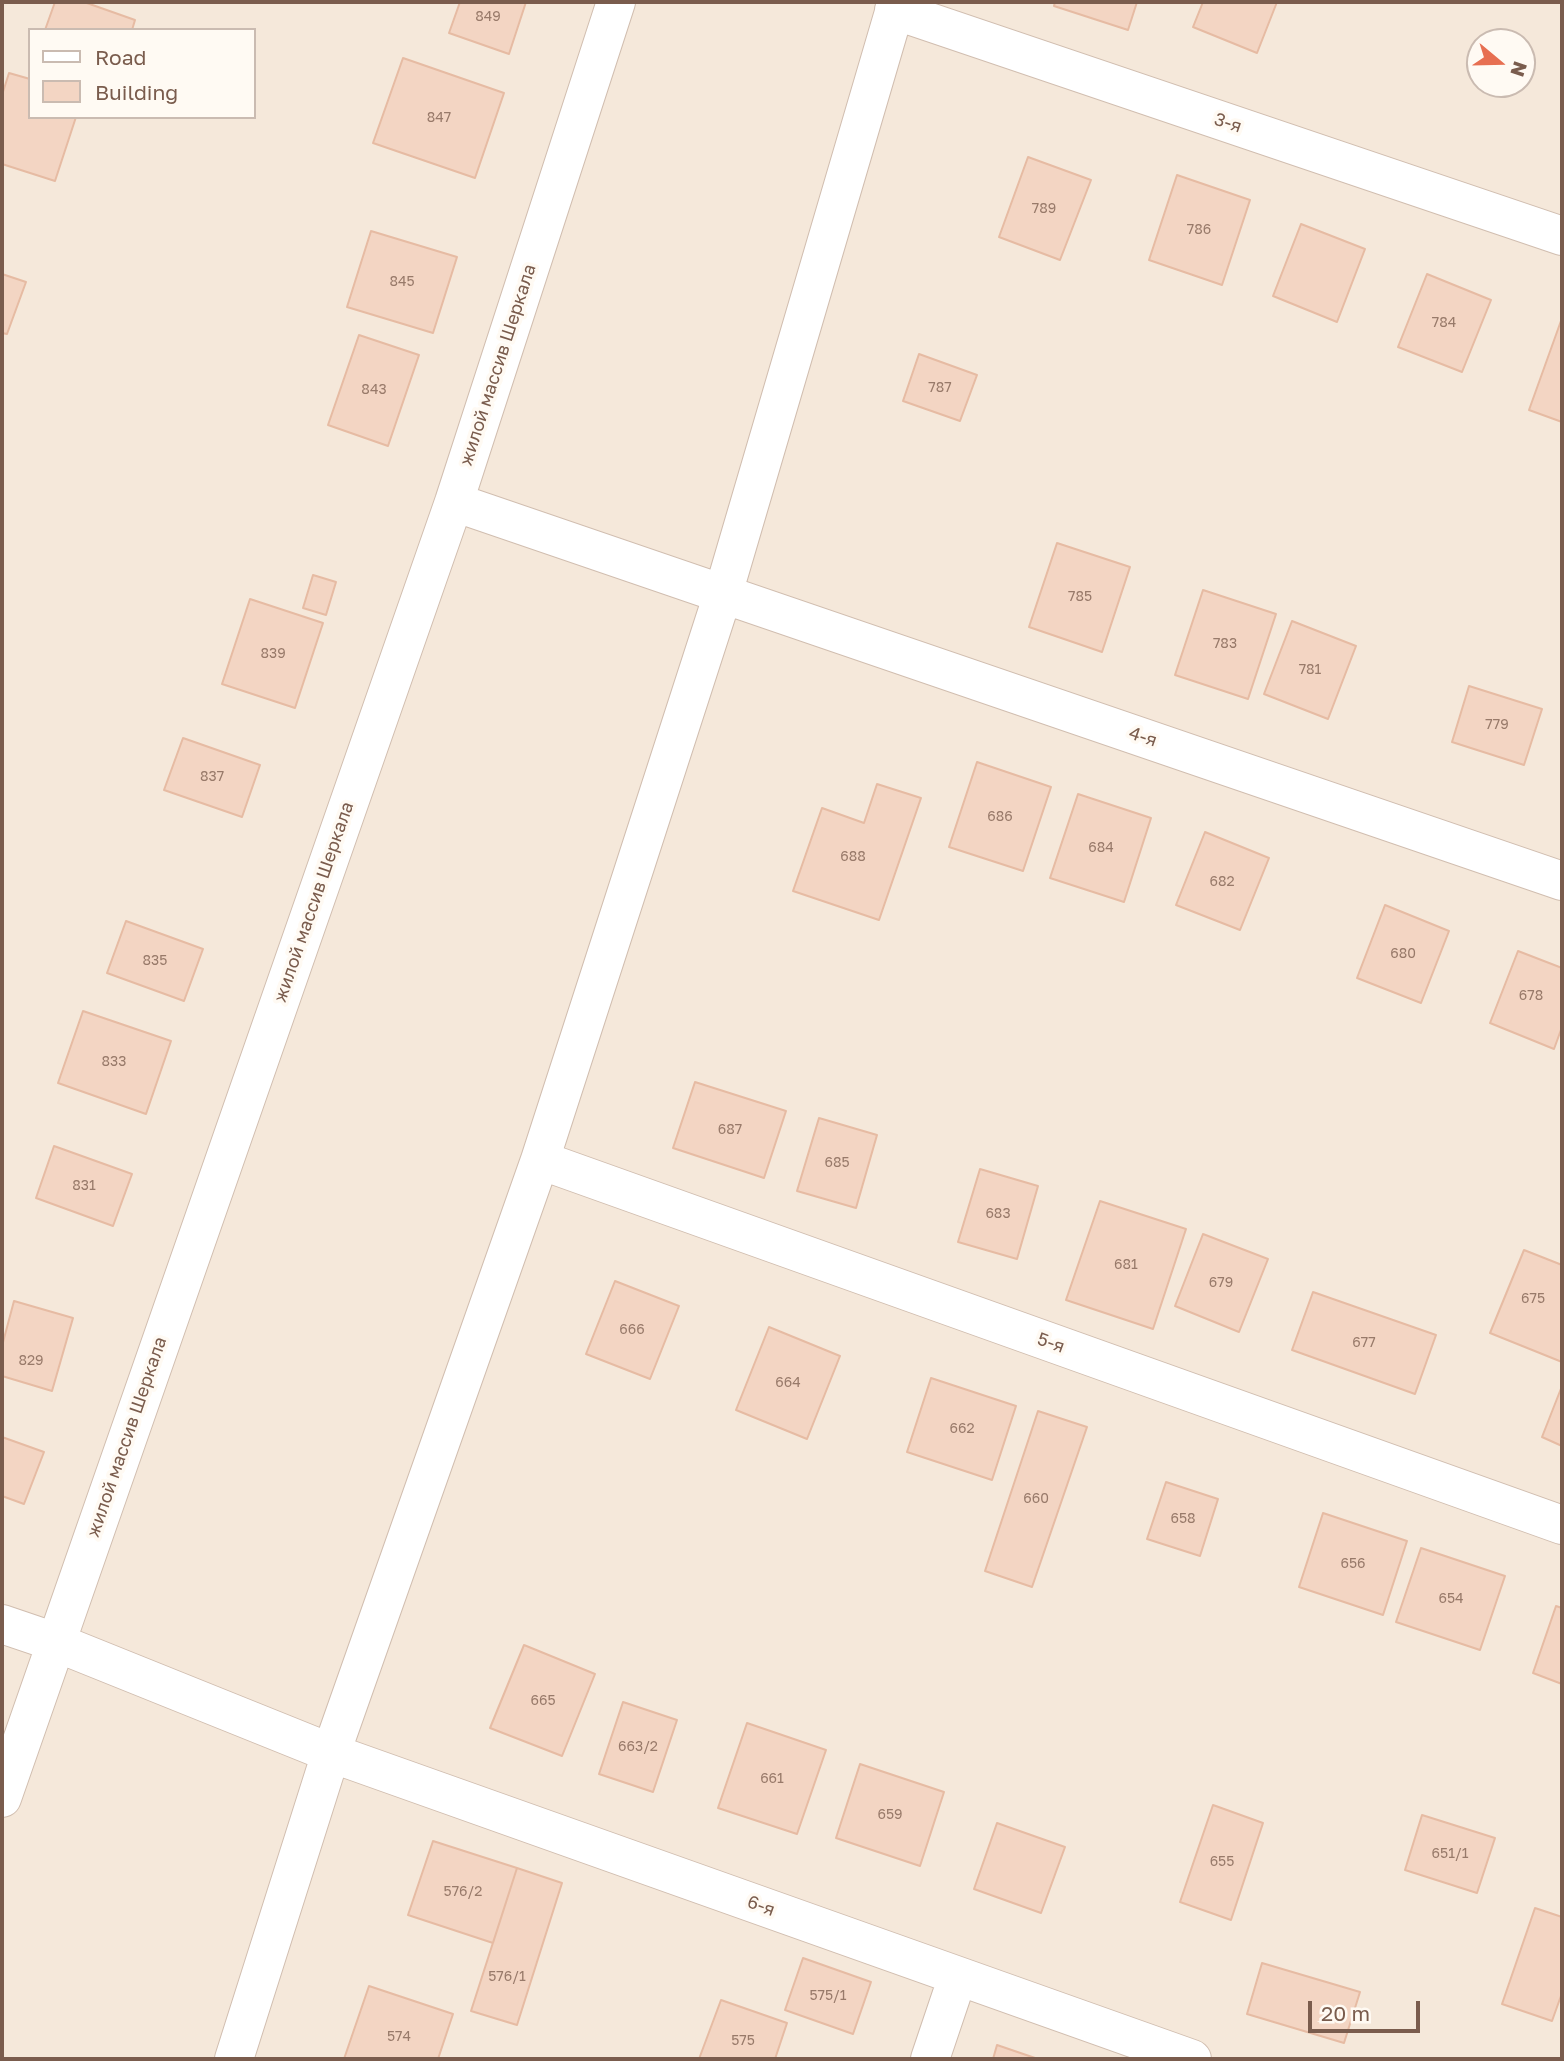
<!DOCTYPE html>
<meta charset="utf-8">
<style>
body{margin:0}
#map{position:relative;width:1564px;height:2061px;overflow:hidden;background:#fdf6ec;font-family:"Golos Text",sans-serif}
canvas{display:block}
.frame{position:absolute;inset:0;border:4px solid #7a5c4d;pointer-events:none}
.legend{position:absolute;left:28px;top:28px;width:228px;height:91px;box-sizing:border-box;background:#fffaf3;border:2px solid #cabbb1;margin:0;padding:9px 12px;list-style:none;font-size:21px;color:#7a5c4d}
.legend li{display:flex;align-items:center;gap:14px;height:35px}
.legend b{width:35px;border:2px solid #cabbb1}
.north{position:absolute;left:1466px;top:28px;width:70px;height:70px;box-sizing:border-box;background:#fffaf3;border:2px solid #cabbb1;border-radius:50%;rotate:109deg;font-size:19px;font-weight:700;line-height:28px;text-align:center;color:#7a5c4d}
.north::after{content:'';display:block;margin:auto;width:24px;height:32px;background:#e76f51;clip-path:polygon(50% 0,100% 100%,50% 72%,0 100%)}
.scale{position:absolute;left:1308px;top:2001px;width:112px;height:32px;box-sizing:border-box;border:4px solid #7a5c4d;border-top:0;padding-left:9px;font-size:21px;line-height:24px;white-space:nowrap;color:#7a5c4d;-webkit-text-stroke:5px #fffaf3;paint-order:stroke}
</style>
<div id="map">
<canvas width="1564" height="2061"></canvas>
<div class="frame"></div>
<ul class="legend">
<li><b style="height:9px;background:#fff"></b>Road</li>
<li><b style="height:19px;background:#f3d5c3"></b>Building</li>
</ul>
<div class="north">N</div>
<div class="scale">20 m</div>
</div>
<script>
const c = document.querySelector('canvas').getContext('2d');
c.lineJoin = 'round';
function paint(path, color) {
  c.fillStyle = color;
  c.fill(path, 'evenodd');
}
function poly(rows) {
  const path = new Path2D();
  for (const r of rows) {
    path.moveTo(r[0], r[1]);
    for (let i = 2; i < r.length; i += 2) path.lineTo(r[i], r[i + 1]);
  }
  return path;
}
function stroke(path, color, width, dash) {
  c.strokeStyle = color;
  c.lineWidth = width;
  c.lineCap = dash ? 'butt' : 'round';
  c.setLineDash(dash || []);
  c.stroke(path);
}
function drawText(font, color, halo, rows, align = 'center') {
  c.font = font + ' "Golos Text",sans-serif';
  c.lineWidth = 7;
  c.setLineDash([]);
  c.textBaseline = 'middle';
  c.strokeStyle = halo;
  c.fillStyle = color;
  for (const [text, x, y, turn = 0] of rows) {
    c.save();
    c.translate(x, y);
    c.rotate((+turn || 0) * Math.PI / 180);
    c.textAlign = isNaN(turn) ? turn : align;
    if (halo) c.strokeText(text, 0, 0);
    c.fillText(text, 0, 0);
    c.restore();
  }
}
paint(poly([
 [2,2,1562,2,1562,2059,2,2059],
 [30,30,254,30,254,117,30,117],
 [1480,42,1522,42,1522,84,1480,84]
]), '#f5e8da');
const building = poly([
 [55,2,84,2,135,20,132,30,45,30,55,2],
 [460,2,526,2,509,54,449,33,460,2],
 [1055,2,1137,2,1128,30,1054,6,1055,2],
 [1203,2,1277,2,1257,53,1193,27,1203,2],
 [403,58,504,93,475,178,373,143,403,58],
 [9,73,30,79,30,117,76,117,55,181,2,164,2,95,9,73],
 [1028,157,1091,180,1060,260,999,237,1028,157],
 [1177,175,1250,200,1222,285,1149,260,1177,175],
 [1301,224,1365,249,1337,322,1273,296,1301,224],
 [371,231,457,257,433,333,347,307,371,231],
 [2,274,26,282,7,334,2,333,2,274],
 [1427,274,1491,300,1462,372,1398,347,1427,274],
 [1562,318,1562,422,1529,410,1562,318],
 [359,335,419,355,388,446,328,425,359,335],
 [919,354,977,375,960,421,903,401,919,354],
 [1057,543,1130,567,1102,652,1029,627,1057,543],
 [313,575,336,582,326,615,303,608,313,575],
 [1203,590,1276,614,1248,699,1175,675,1203,590],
 [250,599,323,623,295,708,222,684,250,599],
 [1292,621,1356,646,1328,719,1264,694,1292,621],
 [1469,686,1542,709,1524,765,1452,742,1469,686],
 [183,738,260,765,242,817,164,790,183,738],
 [977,762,1051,787,1023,871,949,847,977,762],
 [877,784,921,798,879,920,793,891,822,808,864,823,877,784],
 [1078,794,1151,818,1124,902,1050,878,1078,794],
 [1205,832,1269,858,1240,930,1176,905,1205,832],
 [1385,905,1449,931,1421,1003,1357,978,1385,905],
 [126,921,203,949,184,1001,107,973,126,921],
 [1518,951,1562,968,1562,1027,1554,1049,1490,1023,1518,951],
 [83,1011,171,1041,146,1114,58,1083,83,1011],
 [695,1082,786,1111,764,1178,673,1148,695,1082],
 [819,1118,877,1135,856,1208,797,1191,819,1118],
 [54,1146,132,1174,113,1226,36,1198,54,1146],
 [980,1169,1038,1186,1017,1259,958,1242,980,1169],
 [1100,1201,1186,1229,1153,1329,1066,1300,1100,1201],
 [1203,1234,1268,1259,1239,1332,1175,1306,1203,1234],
 [1524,1250,1562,1265,1562,1362,1490,1333,1524,1250],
 [615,1281,679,1306,650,1379,586,1354,615,1281],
 [1313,1292,1436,1335,1415,1394,1292,1350,1313,1292],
 [14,1301,73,1318,52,1391,2,1376,2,1346,14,1301],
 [769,1327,840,1356,807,1439,736,1410,769,1327],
 [931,1378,1016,1406,992,1480,907,1452,931,1378],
 [1562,1386,1562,1446,1542,1437,1562,1386],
 [1038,1411,1087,1427,1032,1587,985,1571,1038,1411],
 [2,1437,44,1452,24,1504,2,1496,2,1437],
 [1166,1482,1218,1499,1200,1556,1147,1539,1166,1482],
 [1323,1513,1407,1541,1383,1615,1299,1587,1323,1513],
 [1421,1548,1505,1576,1480,1650,1396,1622,1421,1548],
 [1556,1606,1562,1608,1562,1684,1533,1673,1556,1606],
 [524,1645,595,1674,562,1756,490,1728,524,1645],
 [623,1702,677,1720,653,1792,599,1774,623,1702],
 [747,1723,826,1750,797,1834,718,1808,747,1723],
 [860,1764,944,1792,920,1866,836,1838,860,1764],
 [1213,1805,1263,1823,1231,1920,1180,1902,1213,1805],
 [1422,1815,1495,1838,1477,1893,1405,1870,1422,1815],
 [997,1823,1065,1847,1041,1913,974,1889,997,1823],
 [433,1841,517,1868,493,1943,408,1915,433,1841],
 [517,1868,562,1883,517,2025,471,2011,517,1868],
 [1535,1908,1562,1917,1562,1993,1552,2021,1502,2004,1535,1908],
 [803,1958,871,1982,853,2034,785,2010,803,1958],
 [1262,1963,1360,1992,1344,2043,1247,2014,1262,1963],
 [369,1986,453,2014,438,2059,344,2059,369,1986],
 [721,2000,787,2023,775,2059,699,2059,721,2000],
 [997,2045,1038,2059,993,2059,997,2045]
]);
paint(building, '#f3d5c3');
stroke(building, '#e6bba3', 2);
const minor = poly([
 [894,10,1562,236],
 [454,502,1562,881],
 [540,1160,1562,1525],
 [2,1624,55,1642,331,1753,1192,2059],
 [2,1798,454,502,616,2],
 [234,2059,331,1753,540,1160,723,594,897,2],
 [930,2059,958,1976]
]);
stroke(minor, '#d1beb0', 40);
stroke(minor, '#fff', 38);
drawText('14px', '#987a6a', null, [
 ["849",488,17],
 ["847",439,118],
 ["789",1044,209],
 ["786",1199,230],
 ["845",402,282],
 ["784",1444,323],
 ["787",940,388],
 ["843",374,390],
 ["785",1080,597],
 ["783",1225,644],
 ["839",273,654],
 ["781",1310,670],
 ["779",1497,725],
 ["837",212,777],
 ["686",1000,817],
 ["684",1101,848],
 ["688",853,857],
 ["682",1222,882],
 ["680",1403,954],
 ["835",155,961],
 ["678",1531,996],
 ["833",114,1062],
 ["687",730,1130],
 ["685",837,1163],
 ["831",84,1186],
 ["683",998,1214],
 ["681",1126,1265],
 ["679",1221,1283],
 ["675",1533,1299],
 ["666",632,1330],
 ["677",1364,1343],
 ["829",31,1361],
 ["664",788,1383],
 ["662",962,1429],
 ["660",1036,1499],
 ["658",1183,1519],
 ["656",1353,1564],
 ["654",1451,1599],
 ["665",543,1701],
 ["663/2",638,1747],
 ["661",772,1779],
 ["659",890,1815],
 ["651/1",1450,1854],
 ["655",1222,1862],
 ["576/2",463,1892],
 ["576/1",507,1977],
 ["575/1",828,1996],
 ["574",399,2037],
 ["575",743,2041]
]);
drawText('18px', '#7a5c4d', '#fffaf3', [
 ["3-я",1228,123,19],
 ["жилой массив Шеркала",498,365,-72],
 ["4-я",1143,737,19],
 ["жилой массив Шеркала",314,902,-71],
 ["5-я",1051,1343,20],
 ["жилой массив Шеркала",127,1437,-71],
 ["6-я",761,1906,20]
]);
</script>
